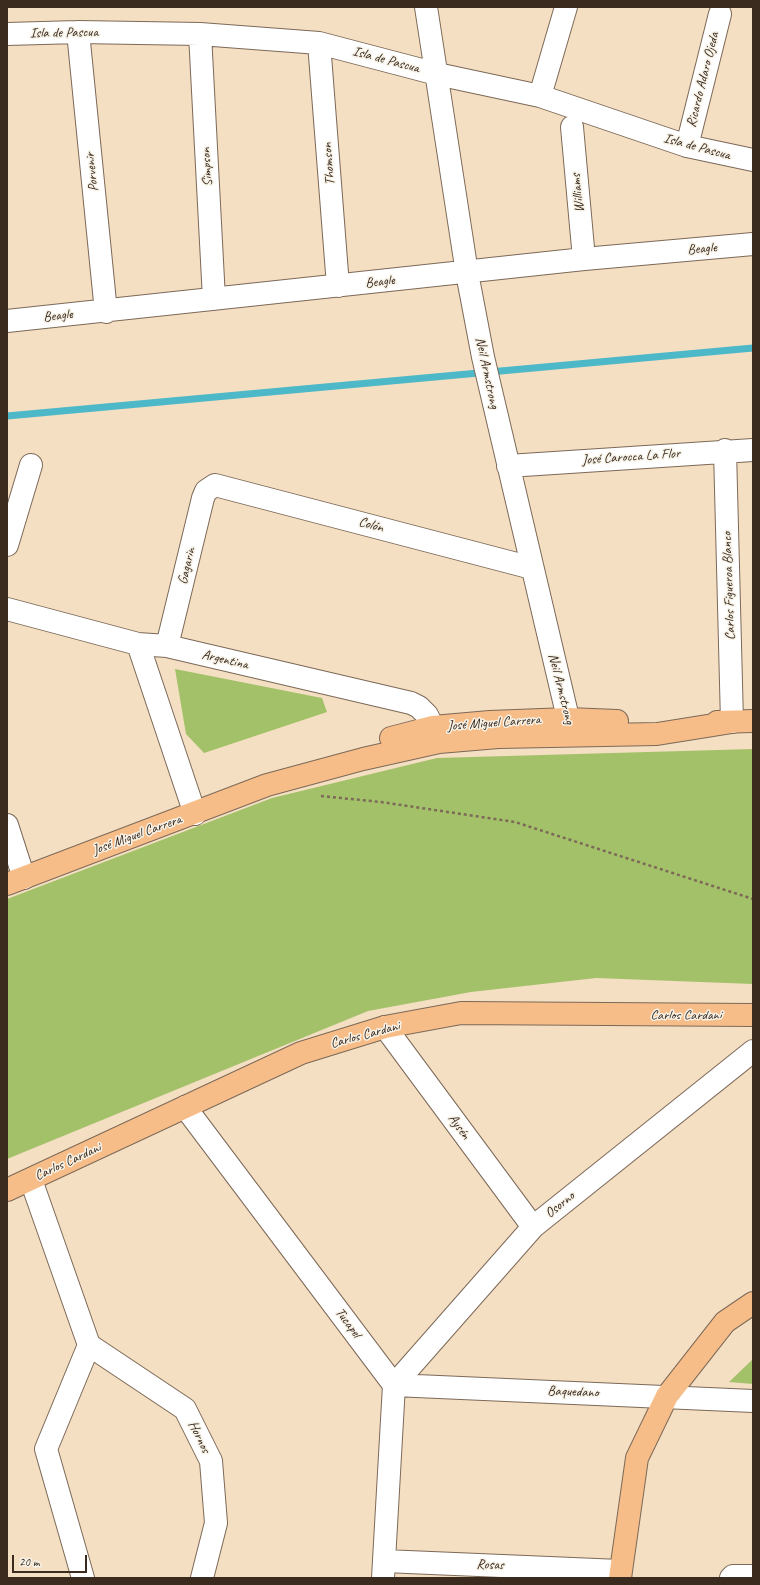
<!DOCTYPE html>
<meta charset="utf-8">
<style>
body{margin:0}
#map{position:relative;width:760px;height:1585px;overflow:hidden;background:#f4dfc3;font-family:Caveat,sans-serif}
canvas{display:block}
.frame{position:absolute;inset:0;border:8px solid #3b2a1e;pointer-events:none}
.scale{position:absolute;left:12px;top:1555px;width:75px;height:18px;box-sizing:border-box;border:2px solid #3b2a1e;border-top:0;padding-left:5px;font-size:12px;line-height:14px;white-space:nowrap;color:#3b2a1e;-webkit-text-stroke:3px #f7f3e8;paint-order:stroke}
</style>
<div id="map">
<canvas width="760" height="1585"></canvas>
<div class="frame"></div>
<div class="scale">20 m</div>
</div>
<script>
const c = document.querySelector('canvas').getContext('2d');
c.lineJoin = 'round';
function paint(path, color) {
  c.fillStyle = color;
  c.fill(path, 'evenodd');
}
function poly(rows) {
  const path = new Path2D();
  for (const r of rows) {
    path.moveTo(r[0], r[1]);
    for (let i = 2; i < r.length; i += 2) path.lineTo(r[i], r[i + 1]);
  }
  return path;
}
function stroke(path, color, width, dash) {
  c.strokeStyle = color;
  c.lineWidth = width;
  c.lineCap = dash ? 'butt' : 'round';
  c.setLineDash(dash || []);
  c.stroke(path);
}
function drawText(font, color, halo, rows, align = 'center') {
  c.font = font + ' Caveat,sans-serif';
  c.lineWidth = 3;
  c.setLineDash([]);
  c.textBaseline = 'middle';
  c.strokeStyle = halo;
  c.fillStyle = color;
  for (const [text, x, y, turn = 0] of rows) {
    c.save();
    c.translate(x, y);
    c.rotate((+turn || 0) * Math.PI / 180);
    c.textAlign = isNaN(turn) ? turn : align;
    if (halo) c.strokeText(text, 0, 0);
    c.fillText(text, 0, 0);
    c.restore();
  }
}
paint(poly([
 [175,669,322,698,327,712,204,753,186,734],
 [753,749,753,984,596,978,471,992,368,1011,7,1159,7,899,272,798,437,758],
 [753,1359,753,1384,729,1382]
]), '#a3c169');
stroke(poly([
 [7,416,753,348]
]), '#4cb8c8', 7);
const minor = poly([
 [426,7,467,273,483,357,572,735],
 [78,32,106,312],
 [7,34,78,32,200,34,319,43,437,74,540,96,687,146,753,160],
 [200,34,214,299],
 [319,43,338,286],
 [540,96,566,7],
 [572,127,584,259],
 [687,146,720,14],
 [7,321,584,259,753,244],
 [725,450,732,722],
 [508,466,753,450],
 [7,545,31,465],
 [7,609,138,644,167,646,411,703,419,707,427,715,433,727],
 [138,644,195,814],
 [167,646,203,498,206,491,215,485,532,568],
 [7,825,24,878],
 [385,1027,533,1227],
 [185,1107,394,1385,383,1578],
 [31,1180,89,1345,185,1409,211,1461,216,1523,202,1578],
 [394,1385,533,1227,753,1051],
 [394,1385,753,1401],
 [384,1561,620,1571],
 [83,1578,46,1449,89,1345],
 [731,1578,733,1576,753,1576]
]);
const major = poly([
 [717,722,753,721],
 [391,738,433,727,490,722,568,719,617,721],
 [7,884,267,785,363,759,439,742,498,737,657,734,732,722],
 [7,1190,301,1053,385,1027,461,1013,753,1015],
 [620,1578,637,1458,667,1396,725,1322,753,1303]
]);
stroke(minor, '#7c6958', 24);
stroke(major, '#7c6958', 24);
stroke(poly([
 [321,796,381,802,515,822,753,899]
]), '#7c6958', 2.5, [3, 3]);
stroke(minor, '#fff', 22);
stroke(major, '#f7bd88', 22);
drawText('14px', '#3b2a1e', '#f7f3e8', [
 ["Isla de Pascua",64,33,-1],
 ["Isla de Pascua",386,60,15],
 ["Ricardo Adaro Ojeda",703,80,-76],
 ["Isla de Pascua",697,147,15],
 ["Thomson",329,164,-94],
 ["Simpson",207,167,-93],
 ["Porvenir",92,172,-96],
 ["Williams",578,193,-96],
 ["Beagle",702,249,-5],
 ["Beagle",380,282,-6],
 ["Beagle",58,316,-6],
 ["Neil Armstrong",487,373,78],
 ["José Carocca La Flor",631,457,-4],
 ["Colón",371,525,15],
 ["Gagarin",187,566,-77],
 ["Carlos Figueroa Blanco",729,586,-92],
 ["Argentina",225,660,13],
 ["Neil Armstrong",561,689,76],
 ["José Miguel Carrera",494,723,-4],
 ["José Miguel Carrera",137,835,-20],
 ["Carlos Cardani",686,1015],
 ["Carlos Cardani",365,1035,-15],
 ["Aysén",459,1127,54],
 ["Carlos Cardani",68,1162,-25],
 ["Osorno",560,1205,-39],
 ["Tucapel",348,1323,53],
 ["Baquedano",573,1392,2],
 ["Hornos",199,1437,64],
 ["Rosas",490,1565,2]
]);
</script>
